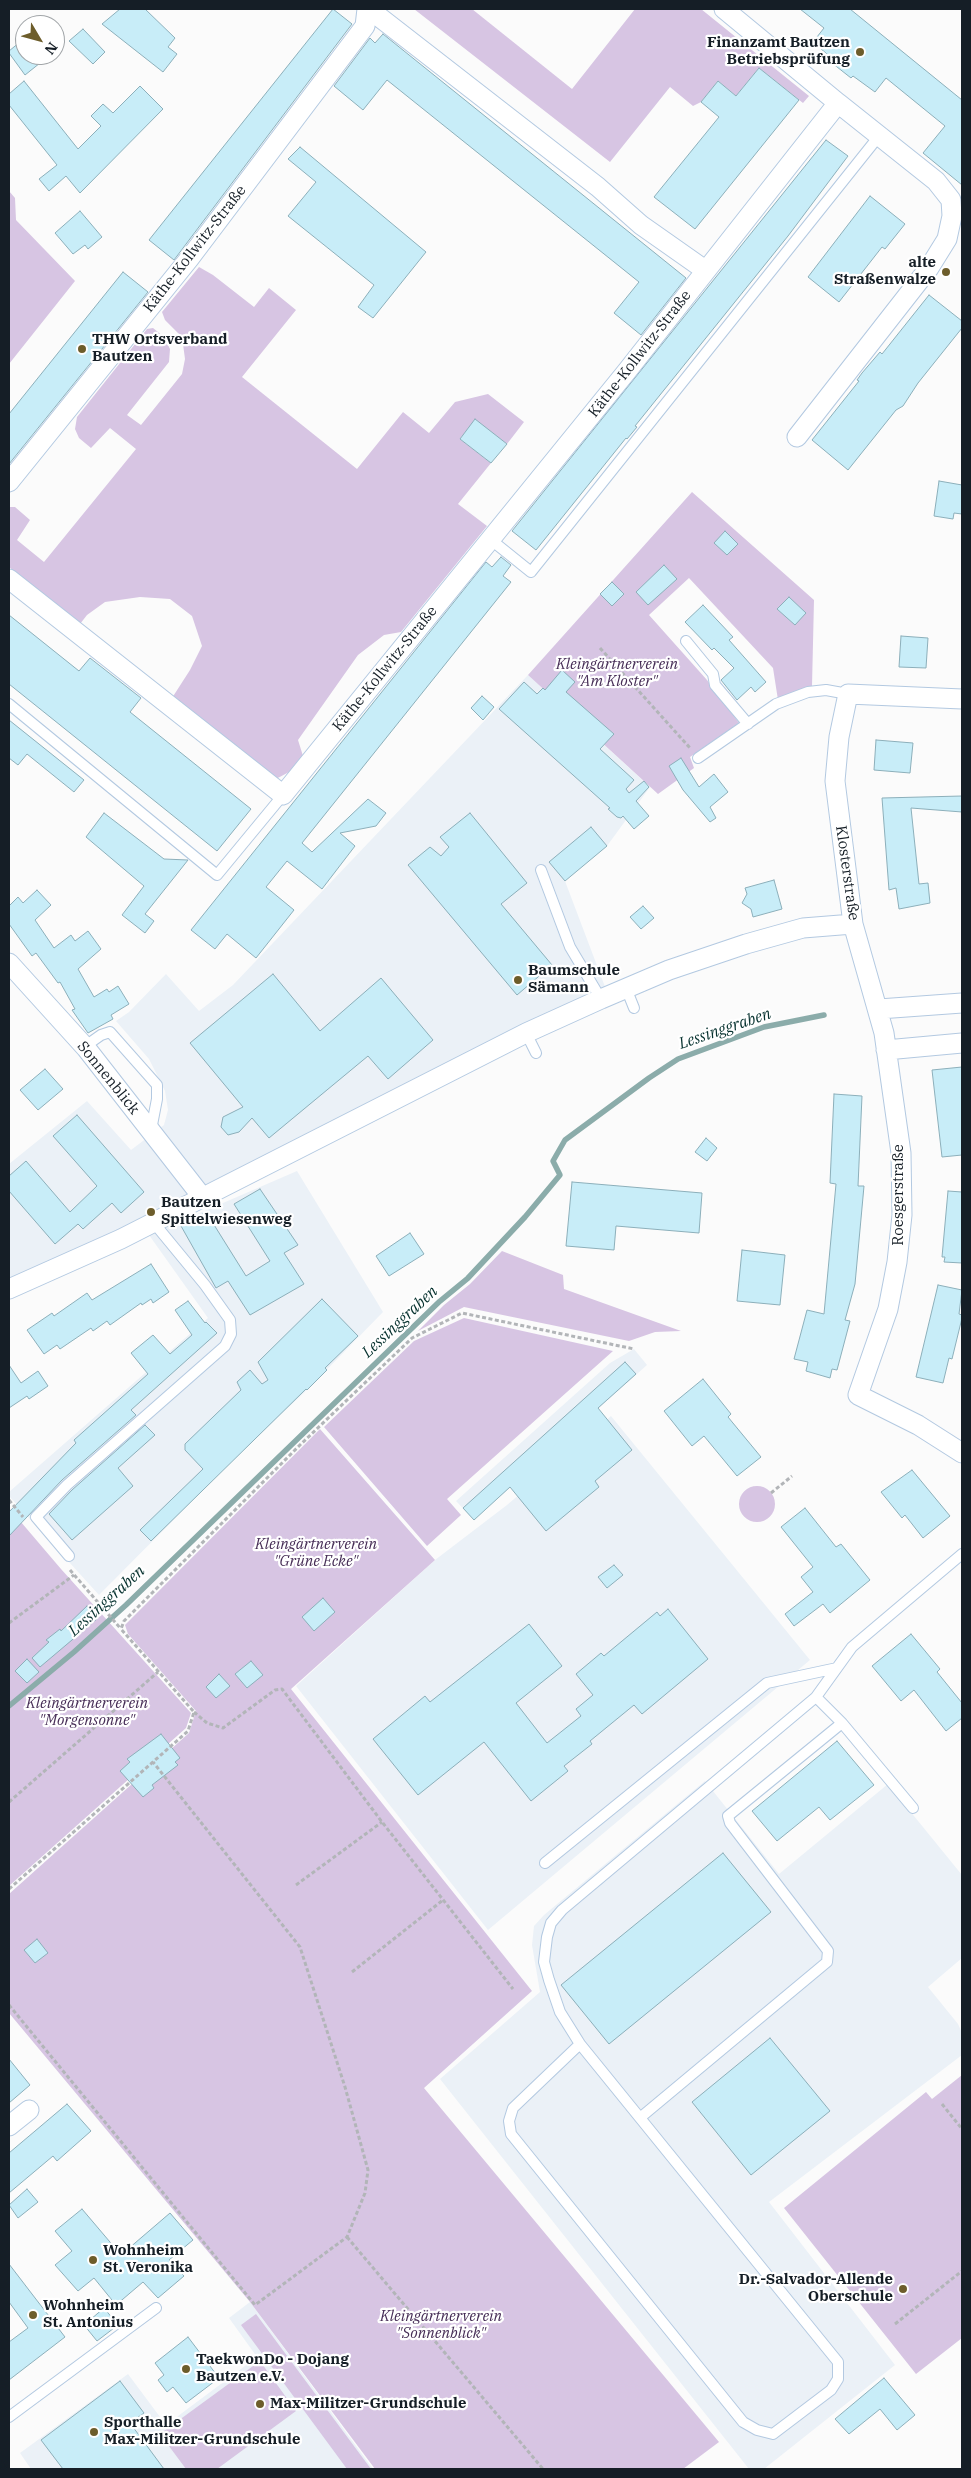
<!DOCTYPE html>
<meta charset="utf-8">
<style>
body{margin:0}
#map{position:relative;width:971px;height:2478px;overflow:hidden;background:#fbfbfb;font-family:"IBM Plex Serif",serif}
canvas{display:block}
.frame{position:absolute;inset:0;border:10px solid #151e26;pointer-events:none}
.north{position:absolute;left:15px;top:15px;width:50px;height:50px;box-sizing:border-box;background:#fff;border:1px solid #a1a5a8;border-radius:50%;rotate:127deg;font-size:14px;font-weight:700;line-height:20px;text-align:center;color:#151e26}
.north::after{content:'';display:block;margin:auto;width:18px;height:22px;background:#6d5d2b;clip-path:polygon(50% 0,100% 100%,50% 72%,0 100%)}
</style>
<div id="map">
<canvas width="971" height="2478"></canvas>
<div class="frame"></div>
<div class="north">N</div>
</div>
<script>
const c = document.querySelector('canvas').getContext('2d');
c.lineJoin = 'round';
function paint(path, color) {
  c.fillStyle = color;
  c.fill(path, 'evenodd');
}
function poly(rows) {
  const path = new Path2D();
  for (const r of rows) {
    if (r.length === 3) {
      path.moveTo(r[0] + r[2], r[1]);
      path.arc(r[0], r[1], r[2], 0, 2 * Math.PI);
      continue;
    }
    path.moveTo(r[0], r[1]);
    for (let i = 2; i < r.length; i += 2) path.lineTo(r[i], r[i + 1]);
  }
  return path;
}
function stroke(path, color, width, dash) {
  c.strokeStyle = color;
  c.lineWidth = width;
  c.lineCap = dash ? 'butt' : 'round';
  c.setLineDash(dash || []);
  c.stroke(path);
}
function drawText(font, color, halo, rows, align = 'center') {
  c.font = font + ' "IBM Plex Serif",serif';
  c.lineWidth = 4.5;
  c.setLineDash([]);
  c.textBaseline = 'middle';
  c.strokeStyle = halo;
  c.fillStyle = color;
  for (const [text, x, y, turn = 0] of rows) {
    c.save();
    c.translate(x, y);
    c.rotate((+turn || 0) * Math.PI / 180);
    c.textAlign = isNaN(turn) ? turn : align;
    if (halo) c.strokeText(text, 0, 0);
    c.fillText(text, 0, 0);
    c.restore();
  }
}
paint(poly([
 [528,675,650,787,607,846,565,881,607,992,9,1284,9,1164,87,1101,131,1150,164,1125,168,1110,165,1091,149,1059,116,1021,129,1012,166,974,199,1011,233,985],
 [297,1171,383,1312,307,1390,237,1456,99,1595,9,1496,9,1492,208,1318,149,1235],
 [634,1349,647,1365,474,1520,456,1501,610,1363],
 [611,1416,810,1660,488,1930,296,1686,435,1560,507,1505],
 [705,1781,779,1874,888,1784,962,1875,962,1958,928,1987,958,2024,962,2033,962,2055,769,2202,895,2365,764,2469,749,2469,440,2079,540,1992,532,1945,534,1926,544,1915],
 [250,2302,373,2469,31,2469,20,2453,128,2374,166,2425,257,2357,229,2318]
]), '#ebf1f7');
paint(poly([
 [414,9,472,9,572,89,635,9,701,9,809,96,803,103,759,68,736,96,718,81,701,102,693,106,670,87,610,162],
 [9,191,15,198,16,220,75,281,9,364],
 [199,267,213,275,254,307,269,288,296,310,242,377,357,469,403,412,429,433,455,402,488,394,524,422,507,444,475,420,460,439,491,463,458,504,487,526,401,632,384,635,358,655,298,740,303,756,291,771,274,780,172,698,190,670,202,646,192,616,170,599,140,597,105,602,87,615,80,624,9,567,9,507,15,507,30,520,17,540,44,562,136,449,110,428,91,448,79,438,75,429,77,417,147,329,153,328,164,337,170,349,169,362,127,415,141,425,182,374,185,359,183,344,180,335,165,320,162,312],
 [692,492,814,600,812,686,778,700,773,668,689,578,649,615,707,680,739,723,690,757,694,768,658,794,528,675],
 [502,1251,563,1275,564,1289,681,1331,655,1332,629,1341,464,1307,418,1331,444,1305,470,1284],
 [464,1318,613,1351,447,1499,461,1515,427,1546,324,1427,414,1341],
 [320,1429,435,1560,291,1689,532,1991,424,2088,719,2442,683,2469,375,2469,250,2302,9,2013,9,1894,189,1733,196,1711,128,1634,125,1625],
 [757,1504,18],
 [9,1508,61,1569,191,1713,186,1728,9,1886],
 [962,2075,962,2338,916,2374,784,2208,926,2092,932,2099],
 [256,2314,371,2469,347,2469,241,2325],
 [260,2361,296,2411,217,2469,186,2469,160,2434]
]), '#d7c5e3');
stroke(poly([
 [9,1706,74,1652,126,1605,440,1301,468,1278,525,1217,560,1175,553,1161,565,1140,649,1078,678,1059,764,1027,824,1015]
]), '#8bacaa', 5.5);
const building = poly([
 [120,9,145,9,175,38,168,47,177,54,163,72,102,24,120,9],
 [333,9,352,24,174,260,149,240,333,9],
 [800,9,850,9,962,100,962,185,923,153,945,126,886,78,875,92,853,76,851,78,832,63,834,60,813,42,824,28,800,9],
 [83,29,105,52,93,64,69,41,83,29],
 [383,34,686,278,641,335,614,313,639,282,387,80,363,110,334,86,370,38,375,43,383,34],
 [25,38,25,55,50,55,25,75,9,53,9,51,25,38],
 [759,68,799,100,695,229,654,197,719,117,701,102,718,81,736,96,759,68],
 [24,81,78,149,101,126,91,116,103,104,113,113,140,86,163,109,80,193,66,176,49,191,39,179,57,165,9,105,9,94,24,81],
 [826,140,848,156,788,236,635,426,637,427,627,439,626,438,536,550,512,531,826,140],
 [300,147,426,252,373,318,358,307,374,285,288,216,316,182,288,159,300,147],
 [870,196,905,224,885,249,882,247,839,302,808,277,870,196],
 [80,211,102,237,88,249,85,245,73,254,55,233,80,211],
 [123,272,148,292,9,464,9,414,123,272],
 [929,295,962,321,962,328,918,383,903,406,896,410,848,470,812,440,859,381,857,380,862,373,880,352,882,354,929,295],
 [475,419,507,444,491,463,460,439,475,419],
 [939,481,962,485,962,514,954,513,953,519,934,516,939,481],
 [725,531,738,544,727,555,714,543,725,531],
 [501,557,511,565,503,576,511,582,302,843,312,852,368,799,386,813,376,826,340,833,355,846,322,889,287,861,266,887,294,910,256,958,227,934,215,949,191,930,486,562,492,567,501,557],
 [664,565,677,579,648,605,636,592,664,565],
 [612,582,624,594,612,606,600,594,612,582],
 [789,597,806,613,795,625,777,609,789,597],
 [703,605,733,637,729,640,766,682,755,692,751,687,737,700,721,680,734,668,714,648,712,650,685,622,703,605],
 [9,615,79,671,90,658,141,698,130,712,251,809,217,851,9,684,9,615],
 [901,636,928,638,926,668,899,667,901,636],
 [562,670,575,682,566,692,614,734,600,749,634,780,626,789,629,793,644,781,649,787,636,801,649,816,634,829,623,816,621,818,617,817,608,809,610,808,499,709,524,682,537,694,543,688,545,690,562,670],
 [482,696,494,707,483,720,471,708,482,696],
 [9,720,84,780,74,792,27,754,18,765,9,758,9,720],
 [876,740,913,743,910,773,874,770,876,740],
 [681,758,699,787,714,774,728,792,710,807,716,818,710,822,683,790,669,766,681,758],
 [962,796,962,812,911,808,919,884,928,883,930,903,899,909,896,888,889,890,882,798,962,796],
 [104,813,164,859,188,860,145,914,154,921,145,933,122,915,144,886,86,837,104,813],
 [470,813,527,883,501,904,552,965,517,995,408,865,430,847,441,856,449,847,440,837,470,813],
 [591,827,607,846,565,881,549,862,591,827],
 [774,880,782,909,753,917,751,909,742,903,747,894,745,888,774,880],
 [37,890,51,905,35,920,54,948,71,935,75,941,88,931,101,949,78,969,94,997,107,989,109,992,118,986,129,1004,111,1015,113,1019,88,1033,72,1010,75,1009,60,982,58,983,36,953,32,956,9,924,9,906,18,897,23,903,37,890],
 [643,906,654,918,641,929,630,917,643,906],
 [273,974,320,1031,381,978,433,1040,388,1079,368,1056,269,1138,252,1118,239,1132,228,1135,221,1127,223,1117,243,1107,190,1043,273,974],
 [962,1067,962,1155,942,1157,932,1070,962,1067],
 [45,1069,63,1089,38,1110,20,1090,45,1069],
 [834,1094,862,1096,858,1186,864,1186,855,1284,845,1320,850,1321,837,1370,832,1369,830,1378,806,1371,808,1362,794,1359,807,1310,824,1314,836,1184,830,1183,834,1094],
 [77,1115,144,1192,121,1213,112,1203,83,1229,78,1224,55,1244,9,1191,9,1176,26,1161,70,1212,97,1186,53,1136,77,1115],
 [706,1138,717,1148,707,1161,695,1152,706,1138],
 [572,1182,702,1193,699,1233,616,1226,614,1250,566,1246,572,1182],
 [260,1189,298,1245,284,1253,304,1284,250,1315,228,1281,216,1288,181,1226,206,1212,246,1276,270,1261,234,1204,260,1189],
 [948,1191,962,1192,962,1263,944,1262,945,1257,942,1257,948,1191],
 [410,1233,424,1254,389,1276,376,1256,410,1233],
 [742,1250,785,1255,780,1305,737,1301,742,1250],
 [151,1264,169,1292,153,1303,151,1299,142,1305,141,1303,110,1325,107,1321,93,1331,91,1328,60,1349,57,1345,44,1354,27,1330,52,1313,54,1316,87,1293,92,1300,151,1264],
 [938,1285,962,1290,959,1314,962,1315,962,1318,952,1359,949,1358,943,1383,916,1377,938,1285],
 [322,1299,358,1336,325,1368,327,1370,307,1390,306,1389,151,1541,140,1530,203,1469,185,1450,185,1444,241,1390,237,1382,250,1370,262,1384,268,1380,258,1362,322,1299],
 [188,1301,205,1323,206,1322,217,1333,131,1410,136,1415,62,1480,9,1536,9,1512,76,1443,74,1440,148,1374,131,1353,153,1335,170,1354,192,1335,175,1310,188,1301],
 [625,1362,636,1374,598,1408,632,1450,595,1481,599,1487,546,1531,510,1487,474,1520,463,1508,625,1362],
 [9,1365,21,1383,38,1371,48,1386,29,1399,27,1396,9,1408,9,1365],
 [703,1379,731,1414,728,1417,761,1457,737,1476,704,1436,692,1446,664,1411,703,1379],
 [145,1425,155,1435,118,1468,133,1486,72,1540,49,1514,72,1490,145,1425],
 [912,1470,950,1516,923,1538,905,1515,902,1518,881,1492,912,1470],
 [805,1508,836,1547,841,1544,870,1580,830,1613,823,1604,794,1626,785,1614,813,1592,801,1577,813,1567,781,1527,805,1508],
 [614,1565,623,1575,607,1588,598,1577,614,1565],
 [323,1598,335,1612,314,1631,302,1617,323,1598],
 [87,1606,98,1618,40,1667,32,1658,49,1642,46,1640,60,1629,61,1631,87,1606],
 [668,1609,708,1659,642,1714,634,1705,590,1741,592,1744,564,1766,568,1771,531,1801,484,1742,418,1795,373,1739,425,1696,430,1702,529,1624,562,1666,516,1703,547,1743,581,1716,576,1709,593,1695,576,1674,601,1653,604,1656,657,1612,660,1616,668,1609],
 [911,1634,940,1669,937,1672,962,1703,962,1718,946,1731,914,1690,901,1701,872,1666,911,1634],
 [27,1659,39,1672,27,1683,15,1671,27,1659],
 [251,1661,263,1675,247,1688,235,1674,251,1661],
 [219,1674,230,1686,216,1698,206,1687,219,1674],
 [161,1734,180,1758,175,1762,178,1765,152,1785,154,1788,143,1797,120,1771,130,1762,127,1759,161,1734],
 [837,1741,874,1785,830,1820,819,1807,777,1841,752,1811,837,1741],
 [723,1853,771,1912,609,2044,561,1985,723,1853],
 [37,1939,48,1953,35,1963,24,1950,37,1939],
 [770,2038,830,2111,751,2175,692,2102,770,2038],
 [9,2059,30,2085,9,2103,9,2059],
 [67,2104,91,2131,57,2161,53,2156,9,2193,9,2153,67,2104],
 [27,2189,38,2202,18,2218,9,2205,27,2189],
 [82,2209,121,2255,170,2213,193,2240,169,2260,184,2276,158,2298,143,2282,116,2305,94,2278,78,2291,55,2265,72,2251,55,2231,82,2209],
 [9,2264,65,2337,9,2380,9,2342,28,2328,9,2302,9,2264],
 [104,2308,118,2325,97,2341,84,2325,104,2308],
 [188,2337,219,2378,186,2403,173,2387,167,2392,158,2380,164,2375,155,2363,188,2337],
 [884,2378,915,2415,897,2430,880,2409,849,2434,835,2419,884,2378],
 [120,2381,144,2413,130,2423,164,2469,63,2469,41,2440,120,2381]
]);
paint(building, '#c8edf8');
stroke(building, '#8cafba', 1);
const lane = poly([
 [490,539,531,572,879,136],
 [686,641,713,674,715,685,748,724],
 [9,704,217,875,283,795],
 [698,758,776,704,808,692,826,690,848,694],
 [541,870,570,947,601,999],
 [626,988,634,1008],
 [526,1033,536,1053],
 [84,1047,101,1035,110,1032,157,1085,157,1099,151,1130],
 [69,1556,36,1517,67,1485,225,1346,231,1334,230,1320,205,1285,154,1223],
 [842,1723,913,1808],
 [545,1863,767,1683,837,1668],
 [580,2044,513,2108,509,2121,511,2134,743,2422,757,2430,773,2434,831,2390,838,2379,838,2362,580,2044,560,2012,549,1980,544,1962,547,1937,551,1923,562,1910,816,1697,852,1647,962,1554],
 [641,2117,827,1962,828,1951,730,1823,728,1816,842,1723,816,1697],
 [9,2417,156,2308]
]);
const street = poly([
 [369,9,598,187,641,225,705,270],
 [797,437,929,268,947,239,952,216,951,200,936,181,838,103],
 [9,482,189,259,365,26,367,9],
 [9,579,283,795,627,371,838,103,724,9],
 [962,699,848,694,839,737,835,781,853,924,884,1033,901,1153,902,1215,897,1262,888,1309,858,1395,918,1425,962,1453],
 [9,963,86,1048,203,1198],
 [879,1009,962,1003],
 [886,1050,962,1043],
 [9,1289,121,1239,526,1033,601,999,669,970,746,944,803,928,853,924],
 [9,2126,29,2110]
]);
stroke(lane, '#b3c9e1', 12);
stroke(street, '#b3c9e1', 21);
stroke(poly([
 [600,648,690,748],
 [771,1493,792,1476],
 [9,1500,23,1517],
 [70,1570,121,1629],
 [9,1623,74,1575],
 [194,1712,207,1723,223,1728,275,1690,282,1689,382,1822,513,1989],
 [9,1802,158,1672],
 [296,1885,382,1822],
 [9,1889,188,1731,194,1712,121,1629,124,1621,302,1443,412,1338,462,1313,634,1349],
 [352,1972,443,1900],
 [9,2005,255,2305,347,2237,365,2193,368,2170,345,2087,300,1947,153,1762],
 [942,2104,962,2129],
 [347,2237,543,2469],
 [895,2324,962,2271]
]), '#b2b5b8', 3, [4, 2.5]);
stroke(lane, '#fff', 10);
stroke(street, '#fff', 19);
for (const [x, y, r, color] of [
 [860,52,5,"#6d5d2b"],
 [946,272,5,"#6d5d2b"],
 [82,349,5,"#6d5d2b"],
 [518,980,5,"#6d5d2b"],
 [151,1212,5,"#6d5d2b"],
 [93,2260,5,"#6d5d2b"],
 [903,2289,5,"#6d5d2b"],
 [33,2315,5,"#6d5d2b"],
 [186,2369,5,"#6d5d2b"],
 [260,2404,5,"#6d5d2b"],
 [94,2432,5,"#6d5d2b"]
]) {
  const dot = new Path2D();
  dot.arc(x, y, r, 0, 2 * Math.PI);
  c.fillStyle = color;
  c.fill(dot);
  stroke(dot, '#fff', 2);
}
drawText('bold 15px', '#151e26', '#fff', [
 ["Finanzamt Bautzen",850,43,"right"],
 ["Betriebsprüfung",850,60,"right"],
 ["alte",936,263,"right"],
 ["Straßenwalze",936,280,"right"],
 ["THW Ortsverband",92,340],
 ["Bautzen",92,357],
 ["Baumschule",528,971],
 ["Sämann",528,988],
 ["Bautzen",161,1203],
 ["Spittelwiesenweg",161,1220],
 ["Wohnheim",103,2251],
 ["St. Veronika",103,2268],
 ["Dr.-Salvador-Allende",893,2280,"right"],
 ["Oberschule",893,2297,"right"],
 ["Wohnheim",43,2306],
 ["St. Antonius",43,2323],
 ["TaekwonDo - Dojang",196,2360],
 ["Bautzen e.V.",196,2377],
 ["Max-Militzer-Grundschule",270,2404],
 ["Sporthalle",104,2423],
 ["Max-Militzer-Grundschule",104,2440]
], 'left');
drawText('15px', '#151e26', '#fff', [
 ["Käthe-Kollwitz-Straße",195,249,-52],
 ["Käthe-Kollwitz-Straße",640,354,-52],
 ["Käthe-Kollwitz-Straße",385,669,-51],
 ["Klosterstraße",847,873,82],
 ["Sonnenblick",108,1078,51],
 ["Roesgerstraße",899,1195,-90]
]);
drawText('italic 15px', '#462d56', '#fff', [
 ["Kleingärtnerverein",617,665],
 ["\"Am Kloster\"",617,682],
 ["Kleingärtnerverein",316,1545],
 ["\"Grüne Ecke\"",316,1562],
 ["Kleingärtnerverein",87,1704],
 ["\"Morgensonne\"",87,1721],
 ["Kleingärtnerverein",441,2317],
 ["\"Sonnenblick\"",441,2334]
]);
drawText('italic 16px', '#07322f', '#fff', [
 ["Lessinggraben",725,1029,-19],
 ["Lessinggraben",400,1322,-43],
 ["Lessinggraben",107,1601,-42]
]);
</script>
